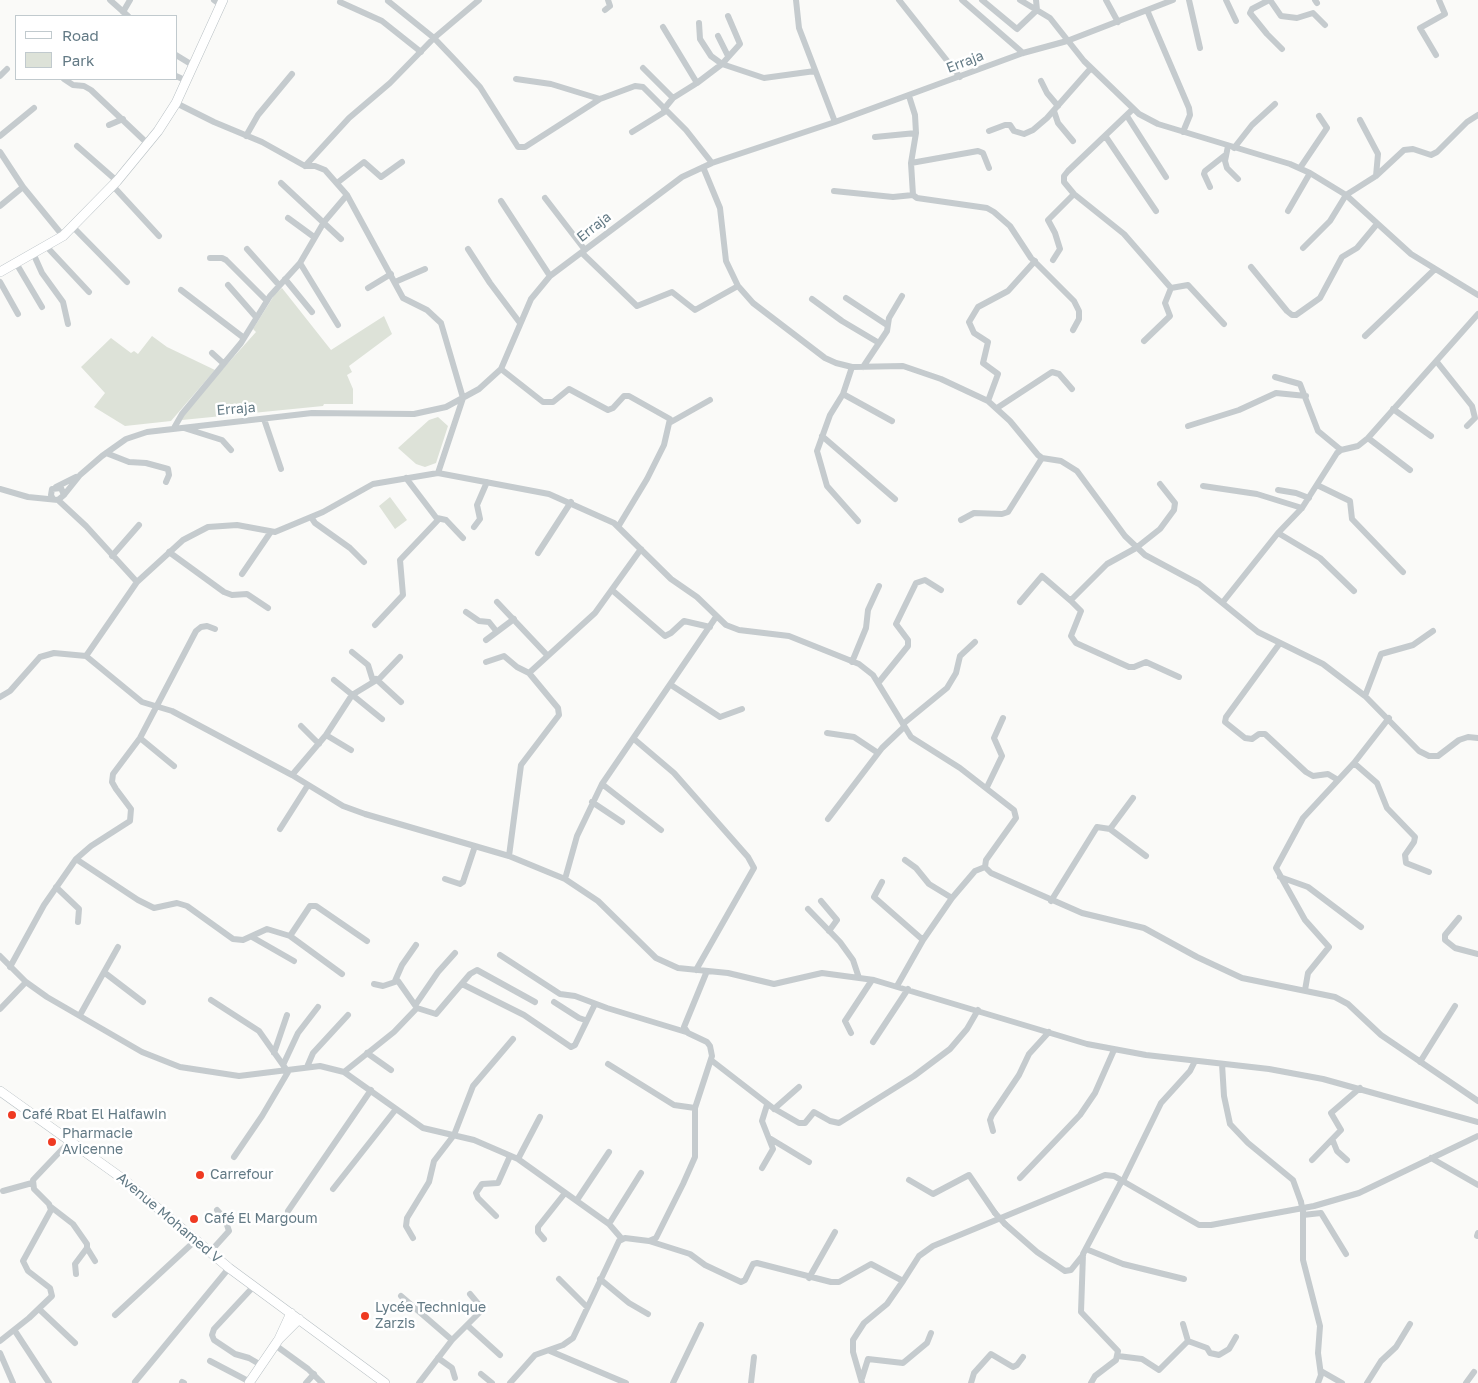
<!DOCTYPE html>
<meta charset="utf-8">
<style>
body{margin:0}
#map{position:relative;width:1478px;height:1383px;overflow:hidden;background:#fafaf8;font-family:"Golos Text",sans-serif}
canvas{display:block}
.legend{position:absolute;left:15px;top:15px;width:162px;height:65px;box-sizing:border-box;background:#fff;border:1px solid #c1cace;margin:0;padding:6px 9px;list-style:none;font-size:15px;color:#637a85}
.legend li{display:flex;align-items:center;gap:10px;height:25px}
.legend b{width:25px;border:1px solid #c1cace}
</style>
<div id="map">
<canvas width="1478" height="1383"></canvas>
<ul class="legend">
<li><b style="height:6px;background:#fff"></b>Road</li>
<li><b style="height:14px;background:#dde2d8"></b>Park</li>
</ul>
</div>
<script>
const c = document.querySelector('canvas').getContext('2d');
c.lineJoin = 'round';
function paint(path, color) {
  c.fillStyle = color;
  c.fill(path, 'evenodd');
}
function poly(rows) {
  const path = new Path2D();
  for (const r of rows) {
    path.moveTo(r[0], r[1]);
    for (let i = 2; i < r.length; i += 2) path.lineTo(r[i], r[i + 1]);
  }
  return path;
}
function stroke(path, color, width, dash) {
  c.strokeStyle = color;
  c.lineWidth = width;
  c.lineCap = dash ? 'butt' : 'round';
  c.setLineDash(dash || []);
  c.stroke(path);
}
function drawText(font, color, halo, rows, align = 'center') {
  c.font = font + ' "Golos Text",sans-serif';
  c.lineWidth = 5;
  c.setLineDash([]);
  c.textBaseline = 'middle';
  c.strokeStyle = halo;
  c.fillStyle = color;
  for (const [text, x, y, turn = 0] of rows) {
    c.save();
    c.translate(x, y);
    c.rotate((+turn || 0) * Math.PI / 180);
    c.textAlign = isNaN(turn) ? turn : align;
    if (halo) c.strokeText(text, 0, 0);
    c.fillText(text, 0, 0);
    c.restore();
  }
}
paint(poly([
 [282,288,331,350,384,316,392,334,349,366,352,372,347,375,353,389,353,404,324,404,323,406,182,420,182,417,212,381,256,332,253,329,275,294],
 [152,336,167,347,215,370,171,421,125,426,94,407,105,393,81,367,111,338,131,353,134,351,138,354],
 [438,417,448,426,436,463,425,467,416,464,398,448,429,420],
 [390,497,407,520,395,529,379,506]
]), '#dde2d8');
const secondary = poly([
 [0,272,63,236,117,181,158,131,176,103,223,0],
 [0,1091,123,1179,229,1268,385,1383],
 [279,1339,299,1319],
 [249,1383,279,1339,291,1313]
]);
stroke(secondary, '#b7bfc3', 10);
stroke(poly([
 [110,0,128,16],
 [214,0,221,5],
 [796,0,799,28,835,122],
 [899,0,960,77],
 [962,0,1023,53],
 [982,0,1017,29,1037,10,1036,0],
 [1020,0,1050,18,1084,61,1139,114,1158,124,1290,164,1310,173,1346,195,1411,254,1478,295],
 [1106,0,1118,22],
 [1189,0,1200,48],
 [1226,0,1236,21],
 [1269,0,1252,9,1250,13,1267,34,1282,49],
 [1270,0,1281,16,1297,18,1313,13,1325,25],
 [1315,0,1317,3],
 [388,1,434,38,455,60,480,87,518,147,525,147,600,99],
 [340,2,382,21,421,52],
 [605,10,610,6,608,0],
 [1147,10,1189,108,1190,115,1183,132],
 [123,12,130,0],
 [699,23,700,39,711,56,722,64,764,78,815,71],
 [663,27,697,83,673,98,664,109],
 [718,36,728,56],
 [176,55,194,66],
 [1436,55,1420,28,1445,14,1439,0],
 [643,68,673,98],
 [0,76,7,69],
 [176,76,187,81],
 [64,79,73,85,84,86,91,90,148,144],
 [516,79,551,84,600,99,635,86,643,87,686,130,712,163],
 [1041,81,1047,93,1058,106],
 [697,83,722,64,740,44,728,16],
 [909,96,915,115,916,133,911,163,913,195,917,198,987,208,994,212,1010,226,1031,258,1074,301,1079,311,1079,319,1073,330],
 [176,103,214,122,262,142,305,166,315,166,325,170,347,195,403,298,427,310,441,323,463,398,438,473],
 [1133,109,1068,171,1064,176,1064,182,1074,194,1124,234,1171,288,1188,285,1224,324],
 [1054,111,1058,123,1073,141],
 [1127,116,1166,177],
 [1360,120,1378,154,1376,176],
 [109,125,123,119],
 [989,131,1005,125,1010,125,1014,131,1024,134,1033,130,1047,118,1091,68],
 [632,132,666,111],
 [0,136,34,108],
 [246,136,258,115,292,74],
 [875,137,916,133],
 [1106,137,1156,211],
 [77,146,117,181],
 [1228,146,1225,161,1227,168,1238,179],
 [1234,148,1252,125,1275,104],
 [0,152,23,187,63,236],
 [911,163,978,151,983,153,989,168],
 [305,166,349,118,390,83,434,38,479,0],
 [703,167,720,208,726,261,738,286,753,303,825,358,836,363,852,367,903,366,941,379,988,401,1010,421,1038,455,1042,458,1061,461,1077,471,1125,536,1145,555,1199,584,1258,632,1323,664,1365,696,1419,751,1429,756,1438,756,1459,740,1468,737,1478,738],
 [1300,168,1327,128,1319,116],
 [281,183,341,239],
 [337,183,364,162,381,177,402,162],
 [113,186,159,236],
 [1210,187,1204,174,1205,171,1224,156],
 [834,191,893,197,913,195],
 [545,198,585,250],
 [501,201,550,276],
 [0,206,23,187],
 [1288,211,1310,173],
 [288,218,314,237],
 [73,227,127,282],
 [46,246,89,292],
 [1303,248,1330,221,1346,195,1376,176,1404,150,1413,149,1431,155,1437,152,1467,122,1478,115],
 [247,249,279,285],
 [468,249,490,283,520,323],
 [33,253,42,273,63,302,68,324],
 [582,253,637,306,672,292,695,310,738,286],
 [210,258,222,258,226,260,267,301],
 [1053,260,1060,249,1055,233,1048,220,1074,194],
 [16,263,42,307],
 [300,263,338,325],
 [1251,267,1287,311,1292,315,1296,315,1320,298,1342,257,1357,248,1377,224],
 [285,279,312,312],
 [0,282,18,314],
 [395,282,425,269],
 [228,285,256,317],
 [368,288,391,274],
 [181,290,244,338],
 [846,298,887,325],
 [812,299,842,321,879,343],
 [1365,336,1434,270],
 [1144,341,1170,316,1165,303,1171,288],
 [212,353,223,363],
 [1437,362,1472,406,1475,418,1467,426],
 [852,367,843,394,892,421],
 [863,367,887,331,889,318,902,296],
 [501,369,543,402,553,402,569,389,608,410,613,408,624,396,629,396,670,419,664,445,647,479,618,527],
 [1275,377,1300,384,1318,431,1341,450],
 [843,394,830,415,817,451,827,486,858,521],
 [988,401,998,374,983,363,988,342,974,333,969,322,978,307,1008,291,1035,261],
 [997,408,1052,372,1059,374,1072,389],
 [1393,409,1431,436],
 [264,419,281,469],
 [671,422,710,400],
 [1188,426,1239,410,1276,393,1306,396],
 [174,428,182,414,241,343,270,296,300,263,324,222,347,195],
 [184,428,222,440,231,450],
 [822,436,895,499],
 [1368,438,1410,470],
 [106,453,129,462,146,463,168,469,169,475,166,482],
 [1160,484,1175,503,1174,510,1160,529,1136,548,1107,564,1072,599,1071,601,1081,611,1071,636,1076,643,1129,667,1134,667,1146,662,1179,677],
 [1317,485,1350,501,1352,519,1403,572],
 [1203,486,1257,494,1302,508],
 [56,487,76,477],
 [0,489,28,497,58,500,64,495,61,488,52,489,51,495,53,499],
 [1278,490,1296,493,1309,498],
 [64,495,80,475,102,456,126,439,147,432,312,413,414,414,446,407,479,389,501,369,531,299,550,276,682,177,712,163,835,122,1023,53,1067,41,1173,0],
 [58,500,86,526,137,582],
 [311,517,315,523,350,548,364,562],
 [437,518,446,520,463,538],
 [961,520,974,513,1002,514,1008,512,1042,458],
 [474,527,480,519,477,505,487,482],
 [1278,533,1320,558,1354,591],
 [169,552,224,592,232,595,247,594,268,608],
 [538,553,571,502],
 [112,556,139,525],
 [242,574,270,533],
 [612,590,665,636,671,633,684,621,710,627],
 [497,602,547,655],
 [1020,602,1042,576,1071,601],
 [1223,602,1278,533,1302,508,1337,453,1341,450,1358,446,1368,438,1478,314],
 [466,612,479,621,489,622,497,632],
 [375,625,403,595,400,560,438,520,406,478],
 [486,640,514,619],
 [1280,643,1226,717,1225,722,1245,738,1252,739,1259,734,1265,734,1306,772,1313,776,1328,774,1338,780],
 [352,652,368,665,373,681],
 [86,656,142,702,172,711,292,775,343,806,365,814,509,856,565,879,598,901,656,958,678,968,728,973,774,984,822,973,874,980,1087,1044,1146,1055,1269,1069,1323,1079,1478,1122],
 [486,662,504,656,517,667,529,673],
 [852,662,866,628,868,610,879,586],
 [376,679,401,702],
 [334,680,382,719],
 [879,682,908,646,908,640,896,624,916,583,925,580,941,590],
 [671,685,720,717,742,709],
 [1365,696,1381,654,1413,645,1433,631],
 [0,697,10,691,40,657,54,653,86,656,137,582,183,540,208,527,237,525,275,532,323,512,373,484,438,473,549,494,614,523,671,579,697,597,726,625,739,630,789,636,859,664,873,675,911,737,960,768,1014,810,1016,818,986,860,985,867,991,873,1082,913,1144,928,1197,957,1242,978,1335,997,1348,1004,1381,1035,1478,1101],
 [903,724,947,688,956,673,960,656,975,642],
 [301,726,319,744],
 [827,733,854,737,878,753],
 [326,735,351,750],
 [140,738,174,766],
 [634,739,674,773,748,857,754,868,696,970],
 [1354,763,1377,783,1387,808,1415,837,1414,842,1405,855,1406,863,1429,872],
 [292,775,326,735,352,695,380,678,400,657],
 [602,784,661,830],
 [987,787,1002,756,994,738,1003,718],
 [592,802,622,822],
 [828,819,882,748,904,727],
 [280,829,308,785],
 [1110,829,1133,798],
 [509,856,521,765,559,715,558,708,529,673,595,613,641,549],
 [76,859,138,900,154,908,177,903,187,906,233,939,243,940,267,929,290,936,342,974],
 [905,860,916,868,929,884,952,898],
 [1280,877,1308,887,1361,927],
 [445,879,460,884,463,882,475,846],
 [565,879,577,836,602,784,716,617],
 [882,882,874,897,923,940],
 [56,887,79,909,78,922],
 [821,901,837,920,829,931],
 [1051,901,1097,827,1110,829,1146,856],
 [808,909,840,942,853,960,859,978],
 [1459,918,1445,935,1445,940,1455,948,1478,954],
 [290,936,310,906,316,906,367,941],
 [252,937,294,961],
 [500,955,560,994,575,996,607,1008,686,1032],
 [0,956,26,982,0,1009],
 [10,967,44,905,76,859,91,846,130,821,131,809,116,789,112,782,113,774,140,738,196,631,201,627,207,626,215,629],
 [105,973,143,1002],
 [395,981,402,965,416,945],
 [26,982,47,997,142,1052,180,1067,239,1076,320,1066,344,1072,423,1128,474,1140,518,1159,609,1224,622,1239],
 [462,984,524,1015,571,1047,575,1045,595,1004],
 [897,986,923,940,952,898,975,871,985,867],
 [1305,990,1308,973,1329,947,1305,920,1276,868,1303,818,1354,763,1389,718],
 [211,1000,259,1031,288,1072,262,1116,234,1157],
 [554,1002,579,1018,585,1020],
 [416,1004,438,972,455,953],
 [417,1008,436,1014,470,974,477,970,535,1002],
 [80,1015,118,947],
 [851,1033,845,1021,872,980],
 [873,1042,908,989],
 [274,1053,287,1015],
 [367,1053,391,1070],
 [711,1060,773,1108,799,1123,805,1123,814,1112,830,1121,839,1123,914,1076,950,1049,967,1029,978,1010],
 [1420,1062,1455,1006],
 [608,1064,674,1105,695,1108],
 [1222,1064,1224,1096,1230,1124,1248,1143,1293,1180,1301,1202],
 [283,1065,298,1033,318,1007],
 [307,1067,313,1053,348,1015],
 [344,1072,394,1032,417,1008,398,981,383,986,374,984],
 [774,1109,799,1087],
 [993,1131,990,1120,992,1115,1019,1075,1029,1054,1049,1032],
 [771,1139,809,1162],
 [1333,1141,1337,1151,1347,1160],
 [1431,1158,1478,1185],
 [518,1159,540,1117],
 [1312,1160,1341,1130,1331,1113,1360,1088],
 [762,1168,773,1149,762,1121,767,1105],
 [1020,1178,1080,1115,1095,1093,1114,1050],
 [1124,1179,1161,1103,1190,1071,1195,1061],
 [909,1180,933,1194,969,1175,995,1213],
 [333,1189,396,1109],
 [3,1191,32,1183],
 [577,1200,609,1152],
 [51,1207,73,1224,87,1244,87,1248,75,1264,76,1274],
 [288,1211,371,1090],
 [1303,1212,1303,1260,1320,1326,1318,1353,1321,1375,1318,1383],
 [1303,1215,1321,1213,1346,1254],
 [496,1216,478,1198,476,1193,482,1184,498,1183,510,1156],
 [609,1224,641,1173],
 [1005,1224,1037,1252,1065,1271,1071,1270,1083,1255],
 [1477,1236,1478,1233],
 [413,1238,406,1226,407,1218,429,1182,434,1161,454,1135,473,1086,513,1039],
 [544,1239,538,1232,538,1227,565,1193],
 [649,1241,690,1254,705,1265,741,1282,745,1280,753,1264,757,1263,831,1282,839,1282,871,1264,903,1281,887,1304,864,1323,853,1340,853,1352,862,1383],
 [87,1248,95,1261],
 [1086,1249,1123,1264,1184,1279],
 [210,1252,229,1231,225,1219,217,1210],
 [809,1278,835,1232],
 [559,1279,587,1307],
 [600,1279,629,1303,648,1314],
 [903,1281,919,1256,933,1246,1105,1175,1114,1176,1199,1225,1211,1225,1314,1206,1359,1193,1478,1136],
 [254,1286,214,1329,212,1335,214,1340,235,1354,249,1358,261,1365],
 [401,1296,452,1340],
 [39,1309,75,1343],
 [115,1315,196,1240],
 [468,1326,500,1355],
 [15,1331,49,1383],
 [0,1341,29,1318,52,1296,50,1288,28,1271,23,1261,51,1210,49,1204,34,1189,33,1180,70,1141],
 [1188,1341,1207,1348,1210,1353,1219,1355,1229,1349,1236,1337],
 [275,1345,308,1369,322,1383],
 [550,1351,626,1383],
 [0,1353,13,1383],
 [1118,1356,1142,1359,1159,1370,1188,1341,1183,1324],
 [438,1358,452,1368,455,1378],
 [210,1361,250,1382],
 [1321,1371,1342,1383],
 [481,1374,492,1383],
 [862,1378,868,1359,903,1363,927,1343,931,1333],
 [135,1382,229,1268],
 [182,1382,184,1383],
 [306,1383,314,1374],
 [419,1383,452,1340,481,1311,480,1306,470,1294],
 [510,1383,535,1355,563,1345,573,1338,619,1241,625,1238,649,1241,656,1238,683,1184,695,1157,695,1108,712,1056,710,1046,707,1042,688,1033,684,1027,707,971],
 [673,1383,701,1325],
 [751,1383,754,1357],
 [971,1383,974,1373,991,1354,1013,1367,1017,1365,1023,1357],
 [1091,1383,1095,1376,1116,1360,1118,1351,1081,1312,1083,1254,1120,1184],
 [1367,1383,1381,1361,1396,1347,1410,1324],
 [1466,1383,1474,1372]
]), '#c5cbce', 6);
stroke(secondary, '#fff', 9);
stroke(poly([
 [1120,1184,1124,1179],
 [1301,1202,1303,1212],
 [995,1213,1005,1224]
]), '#c5cbce', 6);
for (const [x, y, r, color] of [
 [12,1115,5,"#ef3a22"],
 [52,1142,5,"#ef3a22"],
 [200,1175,5,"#ef3a22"],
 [194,1219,5,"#ef3a22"],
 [365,1316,5,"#ef3a22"]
]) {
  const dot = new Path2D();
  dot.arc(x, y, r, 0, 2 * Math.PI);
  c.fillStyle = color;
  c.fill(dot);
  stroke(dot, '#fff', 2);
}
drawText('14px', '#637a85', '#fff', [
 ["Erraja",965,62,-21],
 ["Erraja",594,227,-38],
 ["Erraja",236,409,-5],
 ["Avenue Mohamed V",169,1218,40]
]);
drawText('14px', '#637a85', '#fff', [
 ["Café Rbat El Halfawin",22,1115],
 ["Pharmacie",62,1134],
 ["Avicenne",62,1150],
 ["Carrefour",210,1175],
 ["Café El Margoum",204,1219],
 ["Lycée Technique",375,1308],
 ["Zarzis",375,1324]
], 'left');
</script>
